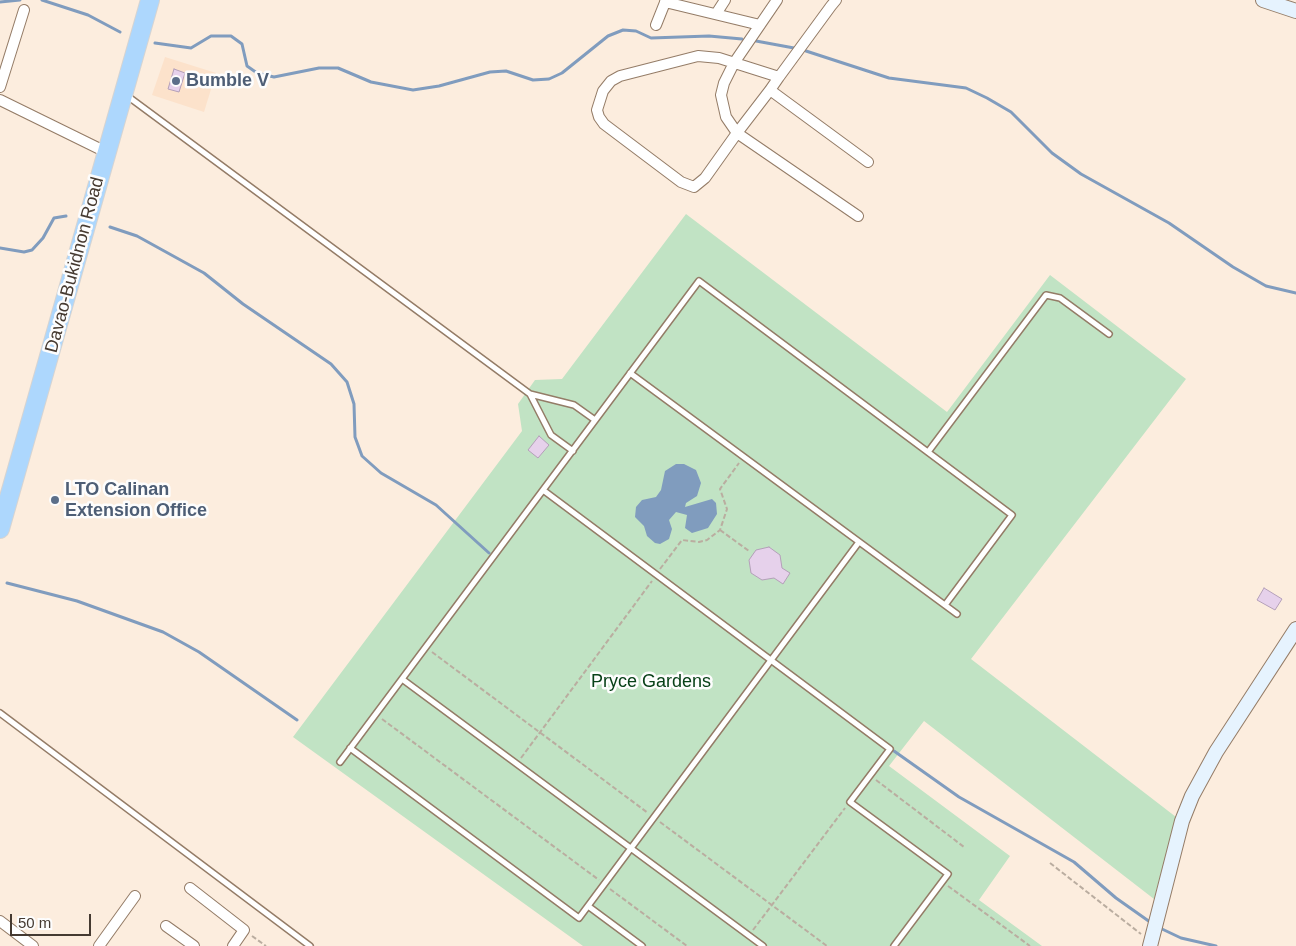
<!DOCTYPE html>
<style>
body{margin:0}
#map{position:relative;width:1296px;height:946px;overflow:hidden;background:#fcedde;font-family:Arial,sans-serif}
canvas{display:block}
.scale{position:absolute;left:10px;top:914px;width:81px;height:22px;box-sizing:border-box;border:2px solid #453a31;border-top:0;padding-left:6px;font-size:15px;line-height:18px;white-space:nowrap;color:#453a31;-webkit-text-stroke:4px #fdfdfd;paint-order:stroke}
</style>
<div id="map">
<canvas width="1296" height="946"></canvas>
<div class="scale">50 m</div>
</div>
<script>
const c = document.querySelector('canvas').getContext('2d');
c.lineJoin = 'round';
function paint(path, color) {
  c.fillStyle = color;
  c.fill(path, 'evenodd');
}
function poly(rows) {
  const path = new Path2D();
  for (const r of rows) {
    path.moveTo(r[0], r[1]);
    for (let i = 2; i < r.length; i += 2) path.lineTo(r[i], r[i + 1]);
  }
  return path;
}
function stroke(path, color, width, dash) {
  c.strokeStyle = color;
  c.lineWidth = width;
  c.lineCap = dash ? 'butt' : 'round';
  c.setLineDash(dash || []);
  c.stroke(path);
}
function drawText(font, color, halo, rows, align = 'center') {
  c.font = font + ' Arial,sans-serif';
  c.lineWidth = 5;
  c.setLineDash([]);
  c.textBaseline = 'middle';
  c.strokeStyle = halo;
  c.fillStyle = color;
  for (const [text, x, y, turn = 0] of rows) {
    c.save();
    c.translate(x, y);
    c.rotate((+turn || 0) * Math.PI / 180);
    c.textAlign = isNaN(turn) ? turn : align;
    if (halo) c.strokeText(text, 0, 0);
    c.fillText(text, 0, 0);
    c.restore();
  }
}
paint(poly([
 [165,57,216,73,204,112,152,95]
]), '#fce2cb');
paint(poly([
 [686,214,947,412,1050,275,1186,379,971,659,1176,817,1154,899,924,721,889,766,1010,856,979,900,1042,946,583,946,293,737,522,431,518,404,535,380,562,379]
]), '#c1e3c4');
paint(poly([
 [676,464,684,464,696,470,701,483,697,496,686,503,685,507,712,499,716,503,717,514,708,528,692,533,685,528,687,515,676,512,669,520,672,529,669,539,660,544,655,543,647,536,644,526,635,517,636,507,642,500,656,497,661,490,665,471]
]), '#809cbe');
stroke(poly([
 [42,0,88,15,120,32],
 [0,2,20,0],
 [756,41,794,48],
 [155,43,191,48,211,36,231,36,242,44,247,66,257,73,274,77,319,68,338,68,371,82,413,90,439,86,490,72,506,71,533,80,549,79,562,73,608,36,623,30,636,31,651,38,709,36,742,39],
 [806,51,889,78,966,88,987,98,1011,112,1052,153,1081,174,1169,223,1233,267,1266,286,1296,293],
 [110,227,137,236,204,273,243,304,331,364,347,382,354,404,355,437,362,456,381,473,436,505,489,553],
 [0,248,24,252,32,250,43,238,54,218,66,216],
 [7,583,77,601,163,632,199,652,297,720],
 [894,751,959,797,1074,862,1116,898,1150,922],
 [1162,929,1181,938,1216,946]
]), '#809cbe', 3);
const building = poly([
 [174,69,185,73,179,92,168,89,174,69],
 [539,436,549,445,538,458,528,450,539,436],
 [769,547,780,555,782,568,790,573,783,584,774,578,762,580,751,573,749,560,756,550,769,547],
 [1264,588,1282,599,1275,610,1257,600,1264,588]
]);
paint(building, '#e6d1eb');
stroke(building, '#b4a0b9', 1);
const lane = poly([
 [126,95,530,394,574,405,595,420],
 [630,373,957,614],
 [530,394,551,435,573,451],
 [928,452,1046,295,1060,298,1109,334],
 [543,490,890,749,850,802,948,874,894,946],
 [402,679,763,946],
 [0,713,310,946],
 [350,748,579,918,859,542],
 [340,762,699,281,1012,515,945,605],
 [588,906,642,946]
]);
const street = poly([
 [777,0,734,63,724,83,721,95,726,117,737,133,858,216],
 [665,2,760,25],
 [716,14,725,0],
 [656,25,666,0],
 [779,77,719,58,698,56,620,76,611,81,603,91,597,110,599,117,604,124,681,182,694,187,705,178,737,133,770,90,779,77,831,6,836,0],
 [0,87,24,10],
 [770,90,868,162],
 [0,100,106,152],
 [190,888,244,930,233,946],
 [0,921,33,946],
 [166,926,194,946],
 [99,946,135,896]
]);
const secondary = poly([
 [1263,0,1296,11],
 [1150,946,1182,821,1192,796,1216,752,1296,629]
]);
const highway = poly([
 [0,529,150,0]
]);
stroke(lane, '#947c67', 8);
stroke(street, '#947c67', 12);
stroke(secondary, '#947c67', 16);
stroke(highway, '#d6d4d2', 20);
stroke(poly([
 [720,530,749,551],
 [660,569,682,540,699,542,707,540,720,530,727,509,720,489,739,463],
 [432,652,648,813],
 [382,719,599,880],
 [521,758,652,581],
 [876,780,964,847],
 [660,822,827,946],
 [1050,863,1141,934],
 [948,886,1030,946],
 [610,889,687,946],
 [753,930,845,808],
 [252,936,266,946]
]), '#baada0', 2, [5, 2.5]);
stroke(lane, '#fff', 5);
stroke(street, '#fff', 10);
stroke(secondary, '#e6f3fe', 14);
stroke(highway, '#add7fd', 18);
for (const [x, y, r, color] of [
 [176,81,5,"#5c6f8a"],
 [55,500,5,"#5c6f8a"]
]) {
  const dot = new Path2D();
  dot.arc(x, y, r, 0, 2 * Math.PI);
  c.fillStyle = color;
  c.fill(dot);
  stroke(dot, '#fdfdfd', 2);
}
drawText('bold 18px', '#4e5e75', '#fdfdfd', [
 ["Bumble V",186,81],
 ["LTO Calinan",65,490],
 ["Extension Office",65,511]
], 'left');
drawText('18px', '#453a31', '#fdfdfd', [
 ["Davao-Bukidnon Road",75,265,-75]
]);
drawText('18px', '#084118', '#fdfdfd', [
 ["Pryce Gardens",651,682]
]);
</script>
